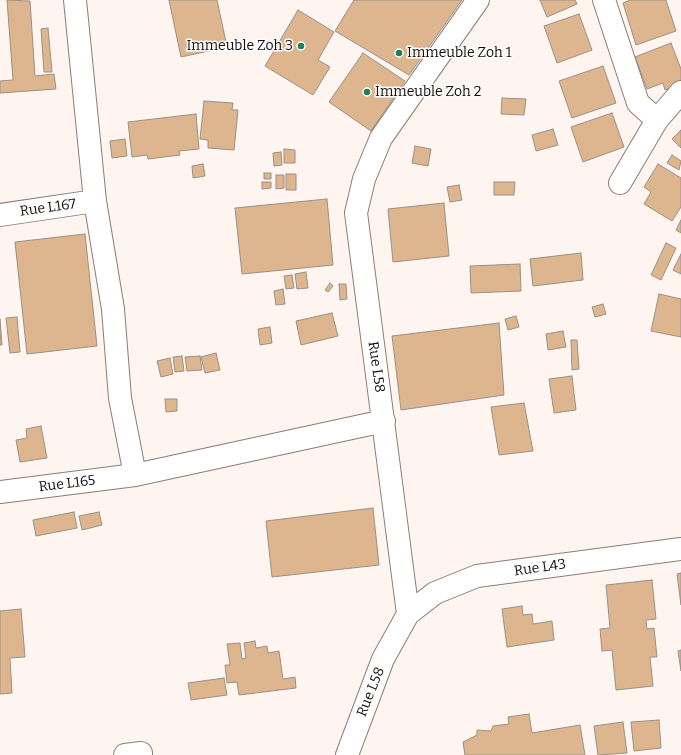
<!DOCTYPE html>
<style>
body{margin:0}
canvas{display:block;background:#fff5f0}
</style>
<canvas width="681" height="755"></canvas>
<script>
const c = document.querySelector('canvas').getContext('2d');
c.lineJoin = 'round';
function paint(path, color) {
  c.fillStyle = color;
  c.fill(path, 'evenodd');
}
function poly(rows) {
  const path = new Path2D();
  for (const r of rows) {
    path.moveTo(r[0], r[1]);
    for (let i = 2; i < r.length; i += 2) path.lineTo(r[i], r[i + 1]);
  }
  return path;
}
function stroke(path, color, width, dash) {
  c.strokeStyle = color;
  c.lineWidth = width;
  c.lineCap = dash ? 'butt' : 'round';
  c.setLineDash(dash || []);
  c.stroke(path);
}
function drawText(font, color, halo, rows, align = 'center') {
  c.font = font + ' Bitter,serif';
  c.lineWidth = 3;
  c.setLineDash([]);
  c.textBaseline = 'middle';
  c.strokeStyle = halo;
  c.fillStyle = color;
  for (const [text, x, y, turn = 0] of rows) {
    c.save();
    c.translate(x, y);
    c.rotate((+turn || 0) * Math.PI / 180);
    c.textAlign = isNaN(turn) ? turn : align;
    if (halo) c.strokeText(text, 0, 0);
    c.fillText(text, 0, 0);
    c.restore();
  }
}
const building = poly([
 [7,0,30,1,35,76,54,74,56,89,0,93,0,81,13,80,7,0],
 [169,0,217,0,227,47,181,57,169,0],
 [354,0,462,0,409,75,335,31,354,0],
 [540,0,575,0,577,4,547,17,540,0],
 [630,0,666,0,676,31,636,45,623,3,630,0],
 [298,10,334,32,318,60,330,67,313,95,265,66,298,10],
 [579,14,592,50,557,63,544,26,579,14],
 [48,28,52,72,44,72,41,29,48,28],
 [671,43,681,69,681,84,665,90,663,83,647,89,635,57,671,43],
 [363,53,405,81,371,131,329,102,363,53],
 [603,66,616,103,572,118,559,81,603,66],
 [502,98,526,99,524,115,501,114,502,98],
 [204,101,233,103,232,110,238,110,234,150,208,148,208,140,200,139,204,101],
 [612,113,624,147,583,162,571,127,612,113],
 [196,114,199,149,179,151,180,155,148,159,147,155,132,157,128,122,196,114],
 [553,129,558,145,536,151,532,135,553,129],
 [681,130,681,148,672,139,681,130],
 [125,139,127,156,112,158,110,141,125,139],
 [415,146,431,149,428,166,412,163,415,146],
 [284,149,295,150,295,163,284,163,284,149],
 [281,152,282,165,274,166,273,153,281,152],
 [672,155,681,161,679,170,667,163,672,155],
 [203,164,205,176,193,178,192,166,203,164],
 [658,164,681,178,681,207,672,221,644,204,651,192,644,187,658,164],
 [264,173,271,173,271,179,264,179,264,173],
 [286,174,296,174,296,190,286,190,286,174],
 [276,175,284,175,284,188,276,189,276,175],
 [262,182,271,182,271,188,262,189,262,182],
 [494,182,515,182,514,195,494,195,494,182],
 [459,185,462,200,450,202,447,187,459,185],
 [327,199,333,265,242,274,235,208,327,199],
 [444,203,449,256,393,262,388,209,444,203],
 [681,220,681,233,676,230,681,220],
 [85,234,97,346,27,354,15,242,85,234],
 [666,243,676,248,661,280,651,275,666,243],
 [581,253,583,280,533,286,530,259,581,253],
 [681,254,681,274,673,270,681,254],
 [520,264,521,291,471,293,470,266,520,264],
 [306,272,308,288,297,289,295,274,306,272],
 [292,275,294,288,286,289,284,276,292,275],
 [330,283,333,286,328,292,325,290,330,283],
 [339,284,346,284,347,299,340,300,339,284],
 [283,289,285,304,276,305,274,291,283,289],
 [659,294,681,299,681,337,651,331,659,294],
 [603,304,606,314,595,317,592,307,603,304],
 [332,313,338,336,301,345,296,321,332,313],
 [516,316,519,327,508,330,505,319,516,316],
 [17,317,20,352,10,353,6,318,17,317],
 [0,319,2,345,0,345,0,319],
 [499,323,504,395,401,410,392,336,499,323],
 [270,327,272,343,260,345,258,329,270,327],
 [563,331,566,347,548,350,546,334,563,331],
 [571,340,577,340,579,369,572,370,571,340],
 [216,353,220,370,205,373,201,357,216,353],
 [182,356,184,371,175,372,173,357,182,356],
 [200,356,202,370,187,371,185,357,200,356],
 [170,358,173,374,161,377,157,361,170,358],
 [572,376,576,410,554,413,549,379,572,376],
 [165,399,177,399,177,411,166,412,165,399],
 [524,403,533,451,499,455,491,407,524,403],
 [41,426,47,458,20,462,16,440,27,438,26,429,41,426],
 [373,508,379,565,272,577,266,521,373,508],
 [74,512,77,528,36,536,33,520,74,512],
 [99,512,102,525,82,530,79,516,99,512],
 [681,573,681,605,677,574,681,573],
 [652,580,656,619,646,620,647,629,654,628,657,657,650,657,653,686,616,690,612,650,602,651,600,629,610,628,606,585,652,580],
 [522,606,523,615,532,614,533,624,552,621,554,640,507,647,502,609,522,606],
 [21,609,25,657,10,658,12,693,0,694,0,611,21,609],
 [255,641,256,648,267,646,268,653,279,651,283,679,295,677,296,688,239,695,237,682,227,683,225,665,230,665,227,644,240,643,242,659,246,658,244,643,255,641],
 [681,650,681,671,678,651,681,650],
 [224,678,227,695,191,700,188,683,224,678],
 [529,714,532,733,580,725,585,755,465,755,463,742,477,735,477,730,491,731,493,726,509,724,508,717,529,714],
 [659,720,661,748,634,751,631,722,659,720],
 [623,722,627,753,598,755,594,726,623,722]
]);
paint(building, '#ddb690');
stroke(building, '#9b9085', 1);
const minor = poly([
 [75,0,95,201,113,309,120,398,135,475],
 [604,0,638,103,657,120],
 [620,183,657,120,681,92],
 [0,215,95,201],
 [0,492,135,475,384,421],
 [408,614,435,593,477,576,681,549],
 [125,755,141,753],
 [347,755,383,659,408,614,356,213,364,179,381,138,478,0]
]);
stroke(minor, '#8b7d75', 24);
stroke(minor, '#fff', 22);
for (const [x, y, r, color] of [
 [301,46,4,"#1e815a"],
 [399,53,4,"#1e815a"],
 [367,92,4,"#1e815a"]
]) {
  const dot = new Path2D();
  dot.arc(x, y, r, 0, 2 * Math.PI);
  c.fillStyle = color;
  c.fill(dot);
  stroke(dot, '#fff', 1.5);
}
drawText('14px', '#120d0a', '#fff', [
 ["Immeuble Zoh 3",293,46,"right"],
 ["Immeuble Zoh 1",407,53],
 ["Immeuble Zoh 2",375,92]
], 'left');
drawText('14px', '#120d0a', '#fff', [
 ["Rue L167",48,208,-8],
 ["Rue L58",376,367,82],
 ["Rue L165",67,484,-7],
 ["Rue L43",540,568,-8],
 ["Rue L58",371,692,-68]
]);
</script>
